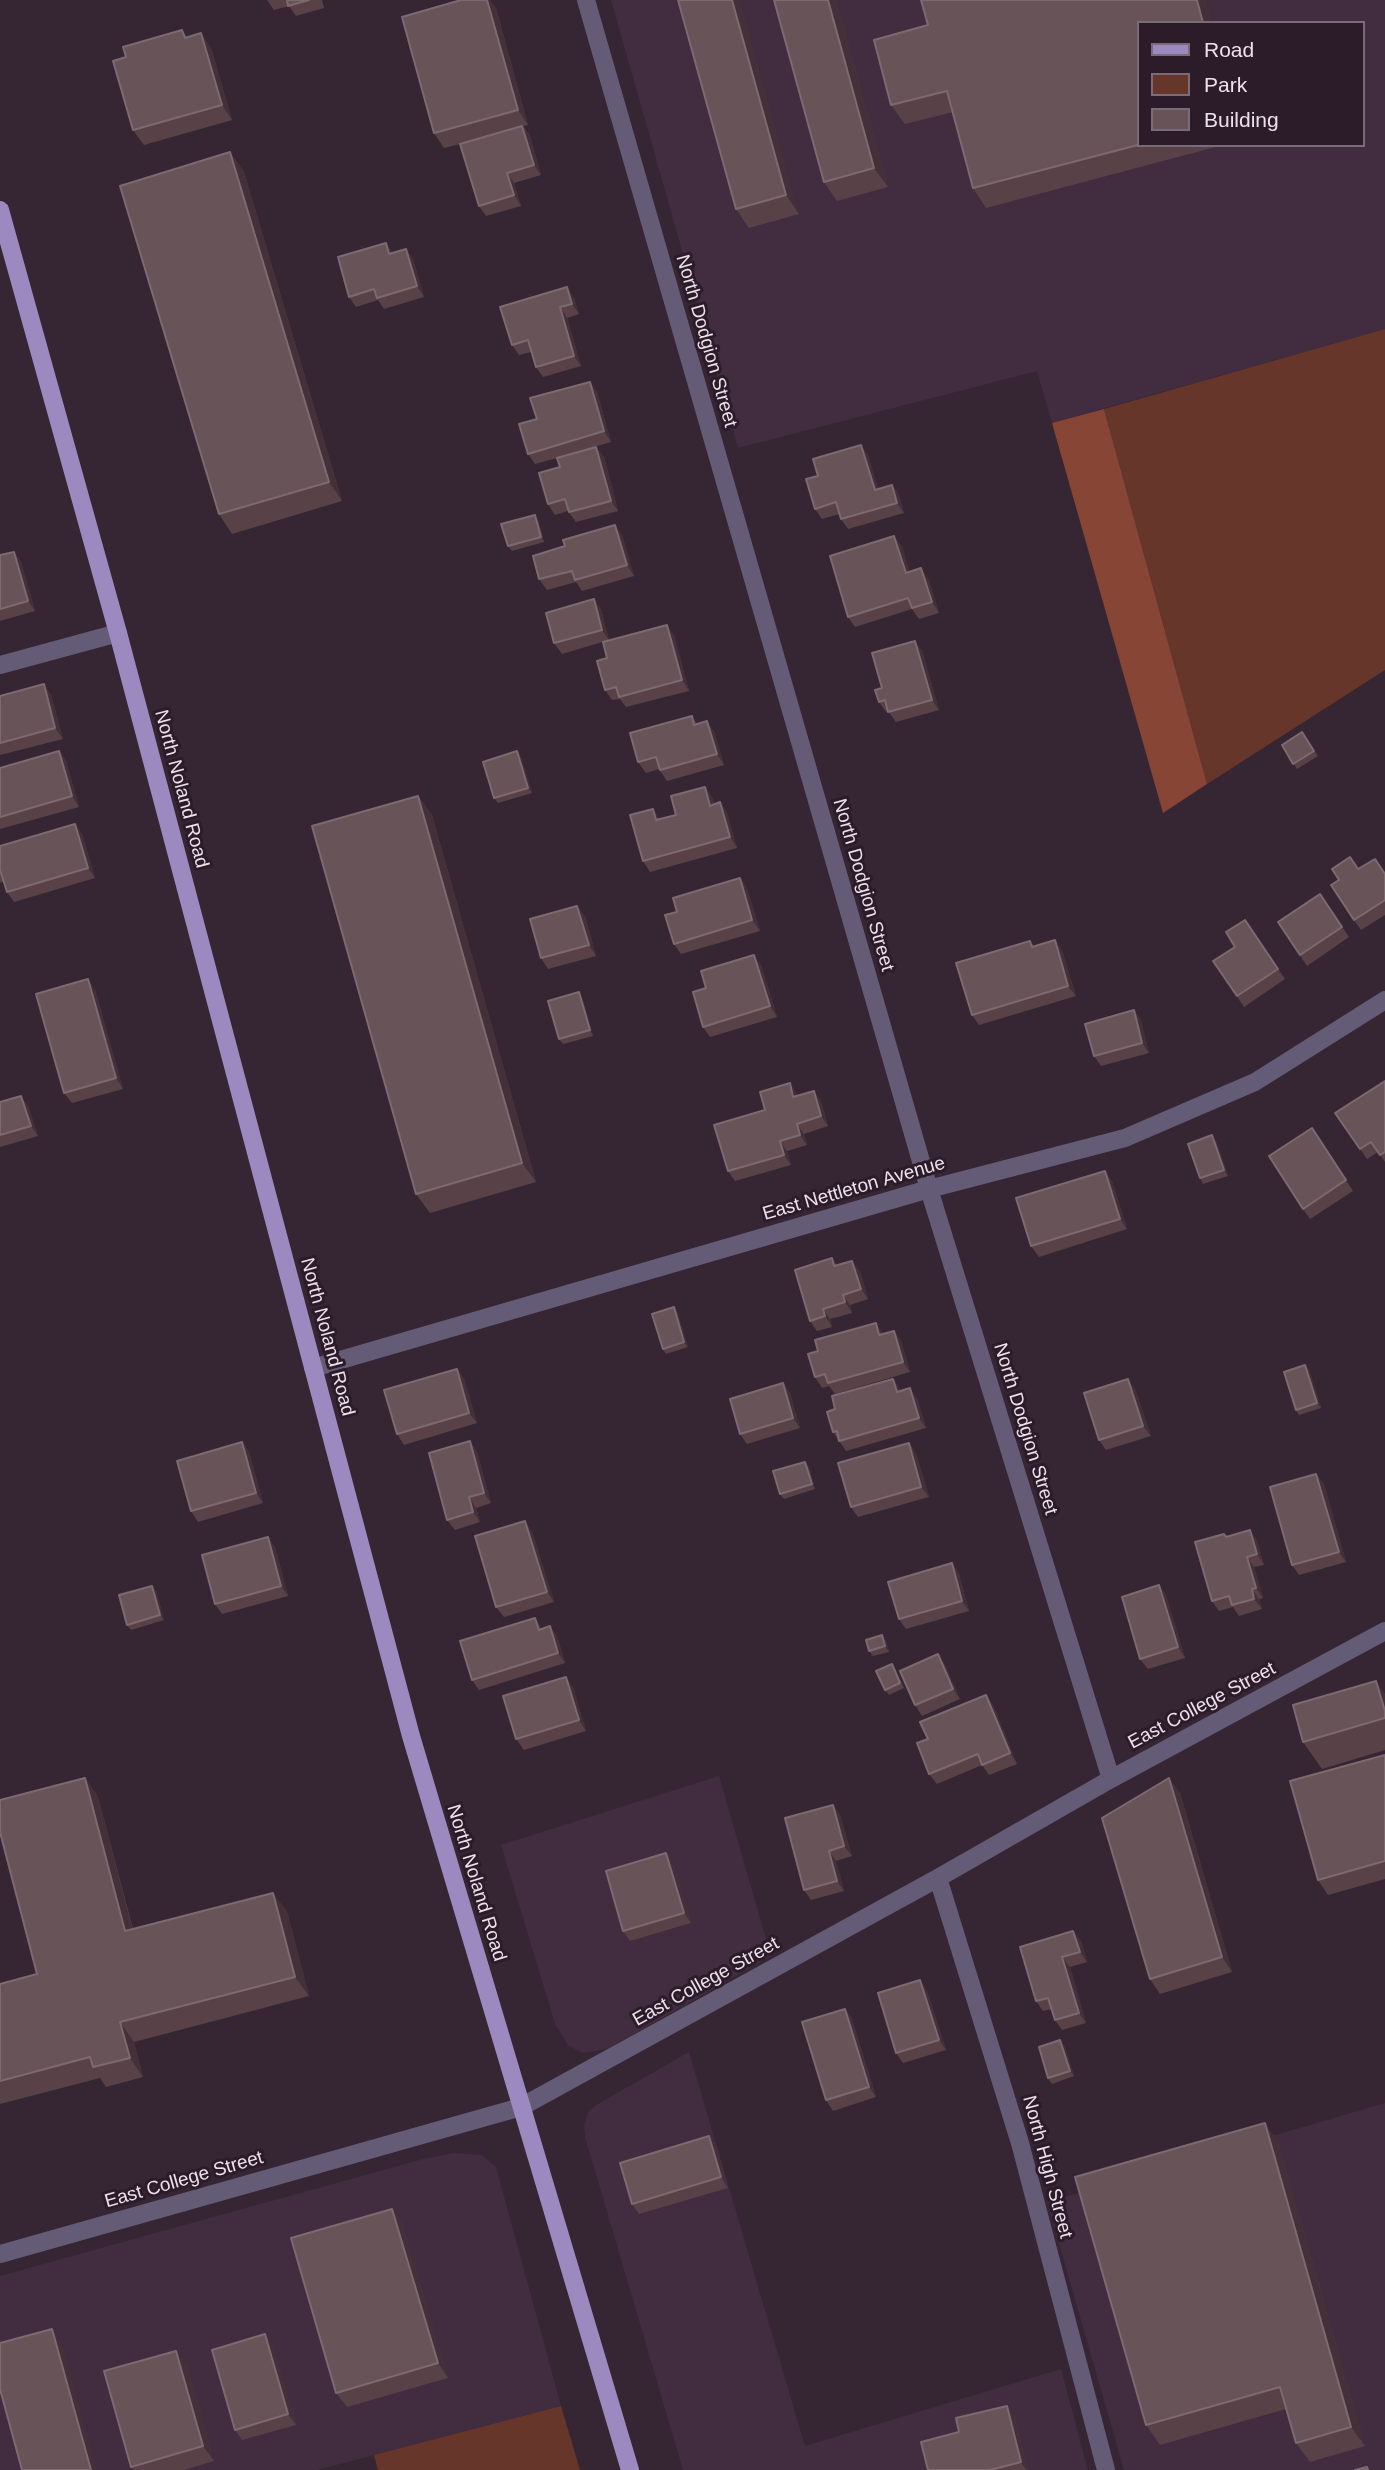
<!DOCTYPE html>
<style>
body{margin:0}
#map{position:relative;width:1385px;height:2470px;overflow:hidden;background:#362634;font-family:Helvetica,sans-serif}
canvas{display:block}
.legend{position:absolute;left:1137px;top:21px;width:228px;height:126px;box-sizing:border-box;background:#2c1c2a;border:2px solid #796b77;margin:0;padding:9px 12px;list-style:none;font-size:21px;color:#ece1ea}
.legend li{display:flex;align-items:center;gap:14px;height:35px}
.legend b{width:35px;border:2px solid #796b77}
</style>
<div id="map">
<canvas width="1385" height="2470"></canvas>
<ul class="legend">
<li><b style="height:9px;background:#9c89bf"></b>Road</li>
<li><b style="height:19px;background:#66362a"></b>Park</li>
<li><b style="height:19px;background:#685359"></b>Building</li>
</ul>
</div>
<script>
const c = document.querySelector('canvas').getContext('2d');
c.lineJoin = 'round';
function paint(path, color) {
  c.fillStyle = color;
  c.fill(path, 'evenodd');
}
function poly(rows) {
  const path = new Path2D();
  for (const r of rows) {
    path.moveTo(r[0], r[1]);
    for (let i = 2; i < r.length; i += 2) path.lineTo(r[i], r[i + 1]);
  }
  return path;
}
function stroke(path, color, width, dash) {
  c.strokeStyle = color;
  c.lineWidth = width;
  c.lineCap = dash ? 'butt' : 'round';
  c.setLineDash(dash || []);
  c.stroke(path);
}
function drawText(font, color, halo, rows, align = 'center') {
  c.font = font + ' Helvetica,sans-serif';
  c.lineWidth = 6;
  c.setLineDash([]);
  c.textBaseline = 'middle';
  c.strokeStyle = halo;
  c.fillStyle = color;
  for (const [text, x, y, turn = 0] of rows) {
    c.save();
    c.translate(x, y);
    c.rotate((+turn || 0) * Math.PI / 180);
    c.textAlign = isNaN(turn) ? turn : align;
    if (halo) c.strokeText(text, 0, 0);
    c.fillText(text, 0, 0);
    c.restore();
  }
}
paint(poly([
 [611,0,1385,0,1385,329,1052,423,1037,371,738,448],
 [1138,23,1362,23,1362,145,1138,145],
 [719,1776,771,1956,607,2049,582,2053,568,2045,555,2024,501,1845],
 [689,2052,805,2446,1061,2369,1088,2470,683,2470,585,2137,584,2124,588,2113,596,2105],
 [1385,2103,1385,2470,1124,2470,1047,2202],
 [454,2153,482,2155,496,2167,561,2406,317,2470,0,2470,0,2276,423,2159]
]), '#422c3f');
paint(poly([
 [1385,329,1385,670,1207,784,1104,409],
 [561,2406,580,2470,378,2470,374,2455]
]), '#66362a');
paint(poly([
 [1104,409,1207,784,1163,813,1052,423]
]), '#874535');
stroke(poly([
 [586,0,929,1189,1111,1779],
 [0,665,118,633],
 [313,1368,929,1189,1125,1138,1255,1082,1385,1000],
 [938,1878,1020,2143,1106,2470],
 [0,2254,521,2107,938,1878,1111,1779,1385,1631]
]), '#645c76', 18);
stroke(poly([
 [0,210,118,633,411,1736,630,2470]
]), '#9c89bf', 18);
paint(poly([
 [267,0,322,0,324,8,296,16,289,6,274,10],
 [678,0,799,214,749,228,736,209],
 [774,0,836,0,888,187,837,201,824,182],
 [921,0,1205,0,1211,23,1138,23,1138,145,1223,145,986,208,973,188,953,112,905,124,891,105,928,25],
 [496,8,528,125,523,126,530,136,541,175,514,183,521,206,486,216,479,206,460,144,444,148,434,133],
 [182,30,187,37,211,48,232,120,144,145,133,130,126,57],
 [230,152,244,172,342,501,232,534,219,514],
 [406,249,413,259,424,297,384,309,378,300,356,307,349,297,393,253],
 [574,298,579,314,567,318,581,366,543,377,536,367,531,352,519,355,512,345,500,307],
 [590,382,597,392,611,442,563,456,596,447,604,457,618,511,576,522,568,511,555,515,548,504,560,467,557,458,535,464,528,454,537,419],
 [868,455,878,489,892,485,899,495,904,513,848,529,841,519,839,514,822,519,815,509,818,476],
 [538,520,544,542,512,551,508,546],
 [622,535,634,576,582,591,576,582,547,590,539,579],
 [902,546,909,571,928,578,939,613,919,619,912,609,855,627,848,617],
 [14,552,21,562,35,611,0,621,0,555],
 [601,609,609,640,562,654,554,643],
 [674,635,689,691,626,707,620,699,612,700,605,690,607,658],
 [922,651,939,710,896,722,888,711,886,712,879,702,882,688],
 [51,695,63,739,0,755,0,696],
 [692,716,697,724,714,731,724,765,667,781,659,769,646,773,638,762],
 [1302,732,1318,756,1297,769,1282,745],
 [59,751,66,761,79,807,0,829,0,768],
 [517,751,521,757,532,793,498,803,494,798],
 [705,787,712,797,714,804,720,802,727,813,737,848,650,872,643,861,660,819,676,815],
 [418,796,432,815,536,1182,430,1213,416,1194],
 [75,824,82,834,95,878,14,902,7,892,4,881,0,883,0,846],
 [1359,869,1385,873,1385,915,1361,930,1354,920],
 [740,878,747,888,760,931,681,954,674,944,677,912],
 [1320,894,1349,937,1307,966,1278,922],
 [585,916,596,956,548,969,541,958],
 [1245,920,1285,979,1244,1007,1213,961,1235,947],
 [1030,941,1034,946,1062,950,1076,996,979,1025,972,1015],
 [761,965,777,1017,710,1037,703,1027,706,988],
 [88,979,95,990,123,1089,72,1103,64,1093],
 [582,997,593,1036,563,1044,559,1039],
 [1134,1010,1141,1021,1149,1053,1101,1066,1094,1056],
 [1385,1081,1385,1162,1378,1152,1367,1159,1335,1113],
 [790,1083,797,1095,821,1101,828,1126,804,1134,807,1145,787,1151,791,1165,735,1181,728,1171,765,1110],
 [0,1102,28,1106,38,1136,0,1147],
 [1312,1128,1353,1191,1310,1219,1303,1209],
 [1216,1141,1228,1176,1203,1184,1200,1178],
 [1112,1181,1127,1229,1039,1257,1031,1246],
 [832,1258,837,1266,860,1271,868,1299,850,1305,852,1313,830,1319,832,1327,817,1331,810,1321],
 [674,1307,677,1312,688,1347,666,1354,663,1349],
 [894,1331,901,1341,910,1372,835,1394,829,1386,822,1388,815,1377,883,1333,883,1334],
 [1305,1365,1309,1370,1321,1408,1299,1415,1296,1410],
 [457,1369,464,1379,477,1423,404,1445,397,1434],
 [893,1379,901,1391,917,1398,926,1428,846,1451,833,1432],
 [783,1383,790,1393,800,1428,747,1444,740,1434],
 [1135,1389,1151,1436,1106,1450,1099,1440],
 [470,1441,477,1452,491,1503,476,1508,480,1522,455,1530,447,1520],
 [242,1442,249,1452,263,1503,198,1522,191,1511],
 [916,1453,929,1497,858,1517,851,1507],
 [805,1462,809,1467,815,1489,784,1499,780,1494],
 [1316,1474,1324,1484,1346,1562,1299,1575,1292,1565],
 [1250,1530,1257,1541,1264,1565,1254,1567,1263,1598,1259,1599,1262,1609,1239,1616,1233,1607,1219,1611,1212,1601,1224,1534,1227,1537],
 [532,1531,554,1602,504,1617,496,1607],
 [275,1547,288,1596,222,1614,215,1604],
 [952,1563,959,1574,969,1611,906,1629,899,1619],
 [1159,1585,1166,1595,1185,1658,1148,1669,1140,1659],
 [156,1591,164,1620,131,1630,127,1625],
 [557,1636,565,1663,479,1690,472,1680],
 [886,1641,889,1652,873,1656,869,1651],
 [945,1665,960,1699,922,1716,915,1705],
 [895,1669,904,1688,889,1695,885,1690],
 [573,1687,586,1731,524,1750,516,1739],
 [1385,1694,1385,1750,1322,1769,1303,1742],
 [993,1705,1017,1764,989,1775,982,1765,937,1784,929,1774,928,1739],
 [1385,1755,1385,1879,1328,1895,1318,1880],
 [85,1778,98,1797,133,1929,273,1893,287,1912,309,1996,134,2042,143,2077,106,2087,100,2078,0,2104,0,1984,37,1974],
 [1180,1793,1232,1972,1160,1994,1150,1979],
 [833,1805,840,1815,852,1856,836,1861,844,1891,811,1900,804,1890],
 [666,1853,673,1863,691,1923,630,1941,623,1931],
 [1081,1941,1087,1962,1070,1967,1086,2023,1062,2030,1055,2020,1052,2009,1043,2011,1036,2001,1020,1947],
 [927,1991,946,2050,903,2063,896,2053],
 [845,2009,852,2019,876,2097,833,2111,826,2100],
 [1064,2045,1074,2076,1052,2084,1048,2078],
 [1278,2142,1365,2446,1310,2462,1296,2443,1286,2409,1160,2445,1146,2425],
 [716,2146,728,2188,639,2214,632,2204],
 [392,2209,402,2224,448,2378,347,2407,336,2393],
 [265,2334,272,2344,296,2425,242,2440,235,2430],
 [187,2366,214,2461,184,2470,133,2470,131,2467],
 [1014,2416,1028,2470,928,2470,959,2432]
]), '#584247');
paint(poly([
 [487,0,490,0,496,8,528,125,518,110],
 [732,0,740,0,799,214,786,195],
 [828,0,836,0,888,187,874,168],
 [1197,0,1205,0,1211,23,1203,23],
 [201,33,211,48,232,120,222,105],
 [522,126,530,136,541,175,534,165],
 [230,152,244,172,342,501,329,482],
 [507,173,514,183,521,206,514,195],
 [386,243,393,253,389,254],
 [406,249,413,259,424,297,417,286],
 [567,287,574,298,579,314,572,304],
 [560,307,567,318,581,366,574,356],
 [590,382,597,392,611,442,604,431],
 [861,445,868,455,882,501,875,490],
 [596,447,604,457,618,511,611,501],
 [892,485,899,495,904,513,897,503],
 [535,515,538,520,544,542,541,537],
 [615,525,622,535,634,576,627,565],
 [894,536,902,546,913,583,906,573],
 [14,552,21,562,35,611,28,601],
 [921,568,928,578,939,613,932,602],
 [594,599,601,609,609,640,602,630],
 [667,625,674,635,689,691,682,680],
 [915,641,922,651,939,710,932,700],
 [44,684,51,695,63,739,55,728],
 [707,721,714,731,724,765,717,754],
 [59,751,66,761,79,807,72,796],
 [517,751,521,757,532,793,528,788],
 [705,787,712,797,717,816,710,806],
 [418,796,432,815,536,1182,522,1163],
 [720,802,727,813,737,848,730,837],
 [653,809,660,819,656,820],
 [75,824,82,834,95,878,88,868],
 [740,878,747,888,760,931,752,920],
 [577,906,585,916,596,956,589,945],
 [1055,940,1062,950,1076,996,1068,986],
 [754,955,761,965,777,1017,770,1006],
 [88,979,95,990,123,1089,116,1078],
 [579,992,582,997,593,1036,590,1030],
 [1134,1010,1141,1021,1149,1053,1142,1043],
 [790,1083,797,1094,801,1107,793,1097],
 [814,1091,821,1101,828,1126,821,1116],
 [21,1096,28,1106,38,1136,31,1126],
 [797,1124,804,1134,807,1145,800,1135],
 [1212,1135,1216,1141,1228,1176,1224,1170],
 [780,1141,787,1151,791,1165,784,1155],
 [1105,1171,1112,1181,1127,1229,1120,1219],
 [852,1261,860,1271,868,1299,861,1289],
 [843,1295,850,1305,852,1313,845,1302],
 [674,1307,677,1312,688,1347,684,1342],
 [823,1309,830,1319,832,1327,825,1316],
 [876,1323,883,1333,886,1346,879,1335],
 [894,1331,901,1341,910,1372,903,1362],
 [1305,1365,1309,1370,1321,1408,1317,1403],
 [457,1369,464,1379,477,1423,469,1413],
 [893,1379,900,1389,904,1402,897,1392],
 [1128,1379,1135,1389,1151,1436,1143,1426],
 [783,1383,790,1393,800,1428,793,1418],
 [910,1388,917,1398,926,1428,919,1418],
 [470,1441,477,1452,491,1503,484,1493],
 [242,1442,249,1452,263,1503,256,1493],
 [909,1443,916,1453,929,1497,921,1487],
 [805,1462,809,1467,815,1489,812,1484],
 [1316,1474,1324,1484,1346,1562,1339,1552],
 [469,1497,476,1508,480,1522,473,1512],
 [525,1521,532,1531,554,1602,547,1592],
 [1250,1530,1257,1541,1264,1565,1257,1554],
 [268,1537,275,1547,288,1596,281,1586],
 [1247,1557,1254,1567,1263,1598,1256,1588],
 [952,1563,959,1574,969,1611,962,1601],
 [1159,1585,1166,1595,1185,1658,1178,1647],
 [152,1586,156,1591,164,1620,160,1615],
 [1252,1589,1259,1599,1262,1609,1254,1599],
 [535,1618,542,1628,546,1640,539,1630],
 [550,1626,557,1636,565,1663,558,1653],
 [882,1635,886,1641,889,1652,885,1646],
 [938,1654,945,1665,960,1699,953,1689],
 [566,1677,573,1687,586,1731,579,1720],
 [1376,1681,1385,1694,1385,1711],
 [986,1695,993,1705,1017,1764,1010,1753],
 [85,1778,98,1797,138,1951,125,1931],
 [1169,1778,1180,1793,1232,1972,1222,1957],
 [833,1805,840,1815,852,1856,844,1846],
 [829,1851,836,1861,844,1891,837,1881],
 [666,1853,673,1863,691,1923,684,1913],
 [273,1893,287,1912,309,1996,295,1977],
 [1073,1931,1081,1941,1087,1962,1080,1952],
 [1062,1957,1070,1967,1086,2023,1079,2013],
 [920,1980,927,1991,946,2050,939,2040],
 [845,2009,852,2019,876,2097,869,2087],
 [120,2022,134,2042,143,2077,130,2058],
 [1060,2040,1064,2045,1074,2076,1070,2071],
 [1265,2123,1278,2142,1365,2446,1351,2427],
 [709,2136,716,2146,728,2188,721,2177],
 [392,2209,402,2224,448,2378,438,2363],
 [52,2329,62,2344,97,2470,91,2470],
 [265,2334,272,2344,296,2425,288,2414],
 [176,2351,187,2366,214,2461,203,2446],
 [1007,2406,1014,2416,1028,2470,1026,2470,1021,2462]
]), '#443038');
const building = poly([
 [287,0,309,0,288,6,287,0],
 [461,0,487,0,518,110,434,133,402,17,461,0],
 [678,0,732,0,786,195,736,209,678,0],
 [774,0,828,0,874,168,824,182,774,0],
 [921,0,1197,0,1203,23,1138,23,1138,145,973,188,947,91,891,105,874,40,928,25,921,0],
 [182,30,185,38,201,33,222,105,133,130,113,61,126,57,123,47,182,30],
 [522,126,534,165,507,173,514,195,479,206,460,144,522,126],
 [230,152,329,482,219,514,120,186,230,152],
 [386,243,389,254,406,249,417,286,377,298,374,289,349,297,338,257,386,243],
 [567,287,572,304,560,307,574,356,536,367,528,340,512,345,500,307,567,287],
 [590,382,604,431,528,454,519,424,537,419,530,398,590,382],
 [861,445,875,490,892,485,897,503,841,519,836,502,815,509,806,479,818,476,813,459,861,445],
 [596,447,611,501,569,512,565,499,548,504,539,473,560,467,557,458,596,447],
 [535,515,541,537,508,546,501,524,535,515],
 [615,525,627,565,575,580,572,571,539,579,533,556,565,546,563,540,615,525],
 [894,536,906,573,921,568,932,602,912,608,908,598,848,617,830,556,894,536],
 [14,552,28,601,0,609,0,555,14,552],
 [594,599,602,630,554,643,546,613,594,599],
 [667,625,682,680,619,697,616,687,605,690,597,661,607,658,603,642,667,625],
 [915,641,932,700,888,712,885,700,879,702,875,690,882,688,872,653,915,641],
 [44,684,55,728,0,743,0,696,44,684],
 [692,716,694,725,707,721,717,754,660,770,656,757,638,762,630,733,692,716],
 [1302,732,1314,751,1293,764,1282,745,1302,732],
 [59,751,72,796,0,817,0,768,59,751],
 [517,751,528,788,494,798,483,762,517,751],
 [705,787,710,806,720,802,730,837,643,861,630,815,653,809,656,820,676,815,671,796,705,787],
 [418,796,522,1163,416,1194,312,826,418,796],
 [75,824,88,868,7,892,0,870,0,846,75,824],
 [1350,857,1358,869,1375,859,1385,874,1385,900,1354,920,1331,885,1339,880,1332,869,1350,857],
 [740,878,752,920,674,944,665,915,677,912,673,898,740,878],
 [1320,894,1342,927,1300,955,1278,922,1320,894],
 [577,906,589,945,541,958,530,919,577,906],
 [1245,920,1278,969,1237,996,1213,961,1235,947,1226,932,1245,920],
 [1055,940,1068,986,972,1015,956,963,1030,941,1032,947,1055,940],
 [754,955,770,1006,703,1027,693,992,706,988,701,971,754,955],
 [88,979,116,1078,64,1093,36,994,88,979],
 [579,992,590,1030,559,1039,548,1001,579,992],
 [1134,1010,1142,1043,1094,1056,1085,1024,1134,1010],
 [1385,1081,1385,1152,1380,1155,1371,1142,1360,1149,1335,1113,1385,1081],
 [790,1083,793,1097,814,1091,821,1116,797,1124,800,1135,780,1141,784,1155,728,1171,714,1125,765,1110,760,1092,790,1083],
 [21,1096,31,1126,0,1135,0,1102,21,1096],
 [1312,1128,1346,1180,1303,1209,1269,1156,1312,1128],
 [1212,1135,1224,1170,1200,1178,1188,1144,1212,1135],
 [1105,1171,1120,1219,1031,1246,1016,1198,1105,1171],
 [832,1258,834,1266,852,1261,861,1289,843,1295,845,1302,823,1309,825,1316,810,1321,795,1270,832,1258],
 [674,1307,684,1342,663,1349,652,1314,674,1307],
 [876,1323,879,1335,894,1331,903,1362,828,1383,825,1374,815,1377,808,1354,818,1351,815,1340,876,1323],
 [1305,1365,1317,1403,1296,1410,1284,1372,1305,1365],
 [457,1369,469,1413,397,1434,384,1390,457,1369],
 [893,1379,897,1392,910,1388,919,1418,839,1441,837,1431,833,1432,827,1412,835,1409,832,1396,893,1379],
 [1128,1379,1143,1426,1099,1440,1084,1393,1128,1379],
 [783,1383,793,1418,740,1434,730,1399,783,1383],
 [470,1441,484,1493,469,1497,473,1512,447,1520,429,1453,470,1441],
 [242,1442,256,1493,191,1511,177,1461,242,1442],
 [909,1443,921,1487,851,1507,838,1463,909,1443],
 [805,1462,812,1484,780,1494,773,1471,805,1462],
 [1316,1474,1339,1552,1292,1565,1270,1487,1316,1474],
 [525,1521,547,1592,496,1607,475,1536,525,1521],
 [1250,1530,1257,1554,1247,1557,1256,1588,1252,1589,1254,1599,1232,1605,1229,1596,1212,1601,1195,1542,1224,1534,1226,1537,1250,1530],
 [268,1537,281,1586,215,1604,202,1555,268,1537],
 [952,1563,962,1601,899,1619,888,1582,952,1563],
 [1159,1585,1178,1647,1140,1659,1122,1597,1159,1585],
 [152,1586,160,1615,127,1625,119,1595,152,1586],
 [535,1618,539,1630,550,1626,558,1653,472,1680,460,1641,535,1618],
 [882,1635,885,1646,869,1651,866,1640,882,1635],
 [938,1654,953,1689,915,1705,900,1671,938,1654],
 [892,1664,900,1683,885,1690,876,1671,892,1664],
 [566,1677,579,1720,516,1739,503,1696,566,1677],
 [1376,1681,1385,1711,1385,1718,1303,1742,1293,1705,1376,1681],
 [986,1695,1010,1753,982,1765,978,1754,929,1774,917,1743,928,1739,920,1722,986,1695],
 [1385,1755,1385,1861,1318,1880,1290,1781,1385,1755],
 [85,1778,125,1931,273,1893,295,1977,120,2022,130,2058,93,2067,90,2057,0,2081,0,1984,37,1974,0,1832,0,1800,85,1778],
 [1169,1778,1222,1957,1150,1979,1102,1818,1169,1778],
 [833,1805,844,1846,829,1851,837,1881,804,1890,785,1818,833,1805],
 [666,1853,684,1913,623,1931,606,1871,666,1853],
 [1073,1931,1080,1952,1062,1957,1079,2013,1055,2020,1048,1998,1036,2001,1020,1947,1073,1931],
 [920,1980,939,2040,896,2053,878,1993,920,1980],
 [845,2009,869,2087,826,2100,802,2022,845,2009],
 [1060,2040,1070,2071,1048,2078,1039,2047,1060,2040],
 [1265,2123,1351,2427,1296,2443,1280,2387,1146,2425,1075,2177,1265,2123],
 [709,2136,721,2177,632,2204,620,2163,709,2136],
 [392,2209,438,2363,336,2393,291,2238,392,2209],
 [52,2329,91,2470,22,2470,0,2389,0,2343,52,2329],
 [265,2334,288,2414,235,2430,212,2350,265,2334],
 [176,2351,203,2446,131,2467,104,2371,176,2351],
 [1007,2406,1021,2462,990,2470,928,2470,921,2442,959,2432,956,2418,1007,2406],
 [1367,2467,1368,2470,1355,2470,1367,2467]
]);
paint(building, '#685359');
stroke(building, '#7d6970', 2);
drawText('19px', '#ece1ea', '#2c1c2a', [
 ["North Dodgion Street",706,341,74],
 ["North Noland Road",181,789,75],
 ["North Dodgion Street",863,885,74],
 ["East Nettleton Avenue",854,1189,-16],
 ["North Noland Road",327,1337,75],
 ["North Dodgion Street",1025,1429,73],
 ["East College Street",1202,1706,-28],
 ["North Noland Road",476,1883,73],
 ["East College Street",706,1982,-29],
 ["North High Street",1047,2167,75],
 ["East College Street",184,2180,-16]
]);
</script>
